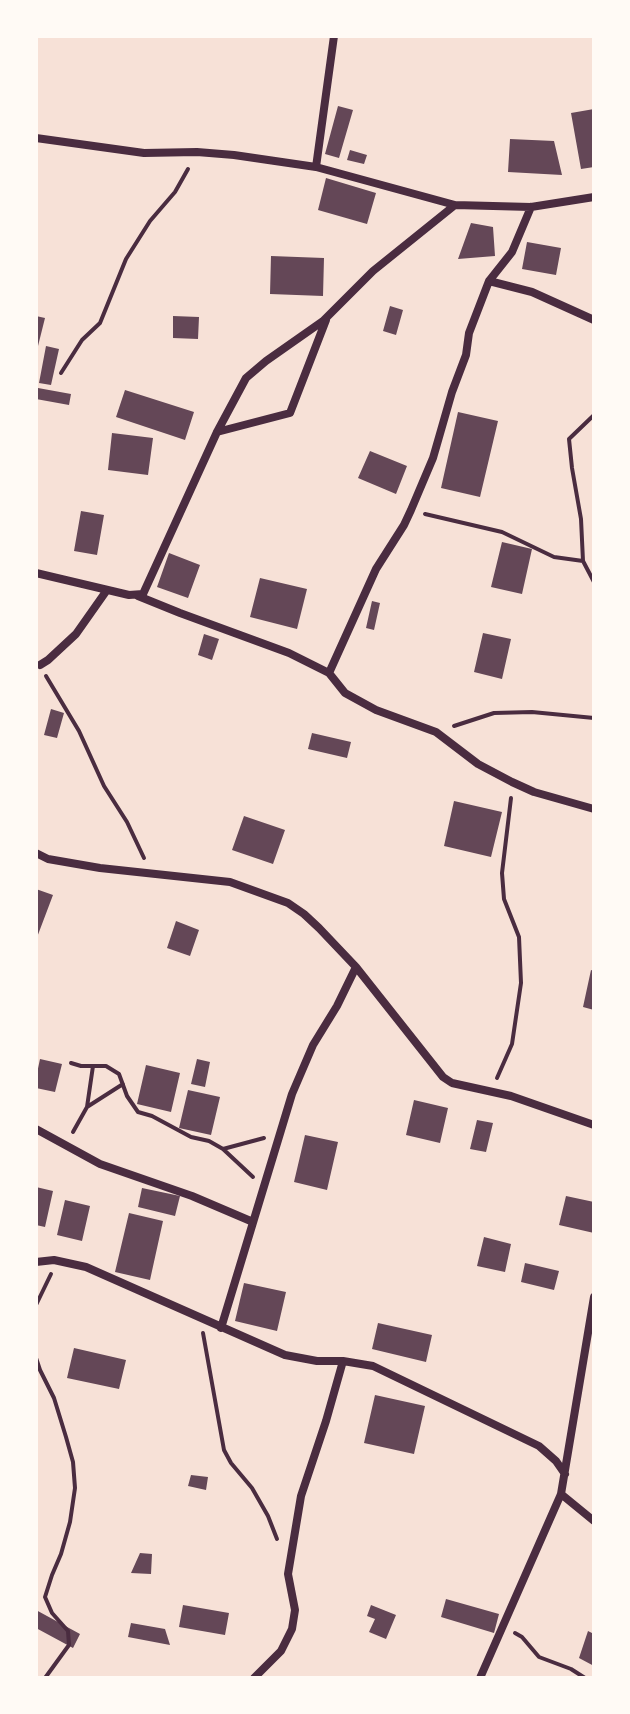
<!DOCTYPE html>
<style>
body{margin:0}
#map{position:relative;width:630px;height:1714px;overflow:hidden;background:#f7e1d7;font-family:"PT Sans",sans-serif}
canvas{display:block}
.frame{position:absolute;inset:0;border:38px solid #fffaf5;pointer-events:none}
</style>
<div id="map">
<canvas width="630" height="1714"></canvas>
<div class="frame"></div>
</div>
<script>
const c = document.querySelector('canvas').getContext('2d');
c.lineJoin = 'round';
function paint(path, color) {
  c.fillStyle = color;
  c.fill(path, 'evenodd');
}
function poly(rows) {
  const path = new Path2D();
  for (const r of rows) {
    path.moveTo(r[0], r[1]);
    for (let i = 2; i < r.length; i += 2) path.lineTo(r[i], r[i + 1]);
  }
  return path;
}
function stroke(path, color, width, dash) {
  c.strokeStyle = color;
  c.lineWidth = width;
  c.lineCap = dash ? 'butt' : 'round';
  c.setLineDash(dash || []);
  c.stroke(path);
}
paint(poly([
 [338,106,353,110,339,158,325,154],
 [594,109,594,167,581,169,571,113],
 [510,139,554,141,562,175,508,172],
 [350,150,367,155,364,164,347,160],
 [326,178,376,193,367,224,318,210],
 [471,223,493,227,495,256,458,259],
 [527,242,561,248,556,275,522,269],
 [271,256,324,258,323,296,270,294],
 [390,306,403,310,396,335,383,331],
 [36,316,45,318,37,350,36,350],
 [173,316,199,317,198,339,173,338],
 [46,346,59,349,51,385,39,383],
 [38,388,71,394,69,405,36,399],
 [125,390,194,412,185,440,116,417],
 [458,412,498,421,480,497,441,488],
 [112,433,153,438,148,475,108,470],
 [370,451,407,466,396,494,358,478],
 [81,511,104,515,97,555,74,551],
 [502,542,532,549,522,594,491,587],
 [169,553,200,565,188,598,157,587],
 [260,578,307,589,297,629,250,617],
 [372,601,380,603,374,630,366,628],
 [483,633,511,639,502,679,474,672],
 [204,634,219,639,212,660,198,655],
 [51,709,64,713,57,738,44,735],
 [312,733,351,742,347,758,308,749],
 [454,801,502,812,491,857,444,846],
 [244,816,285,830,273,864,232,850],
 [36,889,53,895,36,940],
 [176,921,199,930,190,956,167,948],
 [591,970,594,971,594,1010,583,1007],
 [40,1059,62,1064,55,1092,36,1088,36,1078],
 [197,1059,210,1062,205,1087,191,1084],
 [146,1065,180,1073,171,1112,137,1104],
 [188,1090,220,1097,211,1135,179,1128],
 [414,1100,448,1108,440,1143,406,1135],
 [477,1120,493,1123,486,1152,470,1149],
 [305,1135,338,1142,327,1190,294,1182],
 [36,1187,53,1191,45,1227,36,1225],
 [142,1188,180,1196,175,1216,138,1207],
 [566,1196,594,1202,594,1233,559,1225],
 [65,1200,90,1206,82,1241,57,1235],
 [129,1213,163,1221,150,1280,115,1272],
 [484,1237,511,1244,505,1272,477,1266],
 [525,1263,559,1271,554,1290,521,1282],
 [244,1283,286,1292,277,1331,235,1321],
 [378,1323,432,1335,426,1362,372,1349],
 [74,1348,126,1360,119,1389,67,1378],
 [375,1395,425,1406,414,1454,364,1443],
 [191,1475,208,1477,206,1490,188,1486],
 [140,1553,152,1554,151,1574,131,1573],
 [446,1599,499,1614,494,1633,441,1617],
 [183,1605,229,1613,225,1635,179,1627],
 [371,1605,396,1615,386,1639,369,1632,375,1619,367,1616],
 [36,1610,80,1634,73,1648,36,1628],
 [131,1623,165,1629,170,1645,128,1637],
 [588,1631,594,1634,594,1666,579,1658]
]), '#644757');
stroke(poly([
 [61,373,82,340,100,323,126,259,150,221,175,192,188,169],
 [594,415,569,439,572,468,581,519,583,561,594,582],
 [425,514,502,532,554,557,583,561],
 [46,676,79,731,104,786,127,822,144,858],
 [454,726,494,713,532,712,594,718],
 [71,1063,81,1066,106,1066,119,1074,127,1096,138,1112,152,1116,191,1137,209,1141,223,1149],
 [497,1078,512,1044,521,983,519,937,504,899,502,873,511,798],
 [87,1107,123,1084],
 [73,1132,87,1107,93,1066],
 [253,1177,223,1149,264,1138],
 [36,1305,51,1274],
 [203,1333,224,1450,231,1463,252,1488,268,1516,277,1539],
 [36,1358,40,1370,54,1398,66,1437,73,1462,75,1488,70,1522,61,1554,52,1575,45,1597,52,1613,68,1631,69,1645,45,1678],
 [515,1633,522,1637,539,1657,571,1669,585,1678]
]), '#4a2c40', 4);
stroke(poly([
 [36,138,144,153,197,152,234,155,316,167,455,205],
 [316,167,334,36],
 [489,281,532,292,594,320],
 [217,432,290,413,326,320],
 [36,573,129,595,143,594,217,432,246,378,266,361,323,321,373,271,455,205,531,207,594,197],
 [138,596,180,613,289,653,329,673,345,693,376,710,436,732,478,764,512,782,534,792,594,809],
 [40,665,48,660,76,634,107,590],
 [329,673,376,569,404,525,411,510,433,458,452,392,466,355,469,333,489,281,512,252,531,207],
 [36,853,48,859,100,868,230,882,288,903,304,914,319,928,356,967,443,1077,452,1083,511,1096,594,1125],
 [36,1129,100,1164,192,1196,253,1222],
 [36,1262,54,1260,86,1267,285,1355,317,1361,343,1361,373,1366,539,1446,556,1461,565,1474],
 [221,1328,292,1094,313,1045,337,1006,356,967],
 [561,1494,594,1521],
 [254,1678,281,1651,292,1629,295,1610,288,1574,301,1496,326,1421,343,1361],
 [480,1678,561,1494,594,1297]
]), '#4a2c40', 8);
</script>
